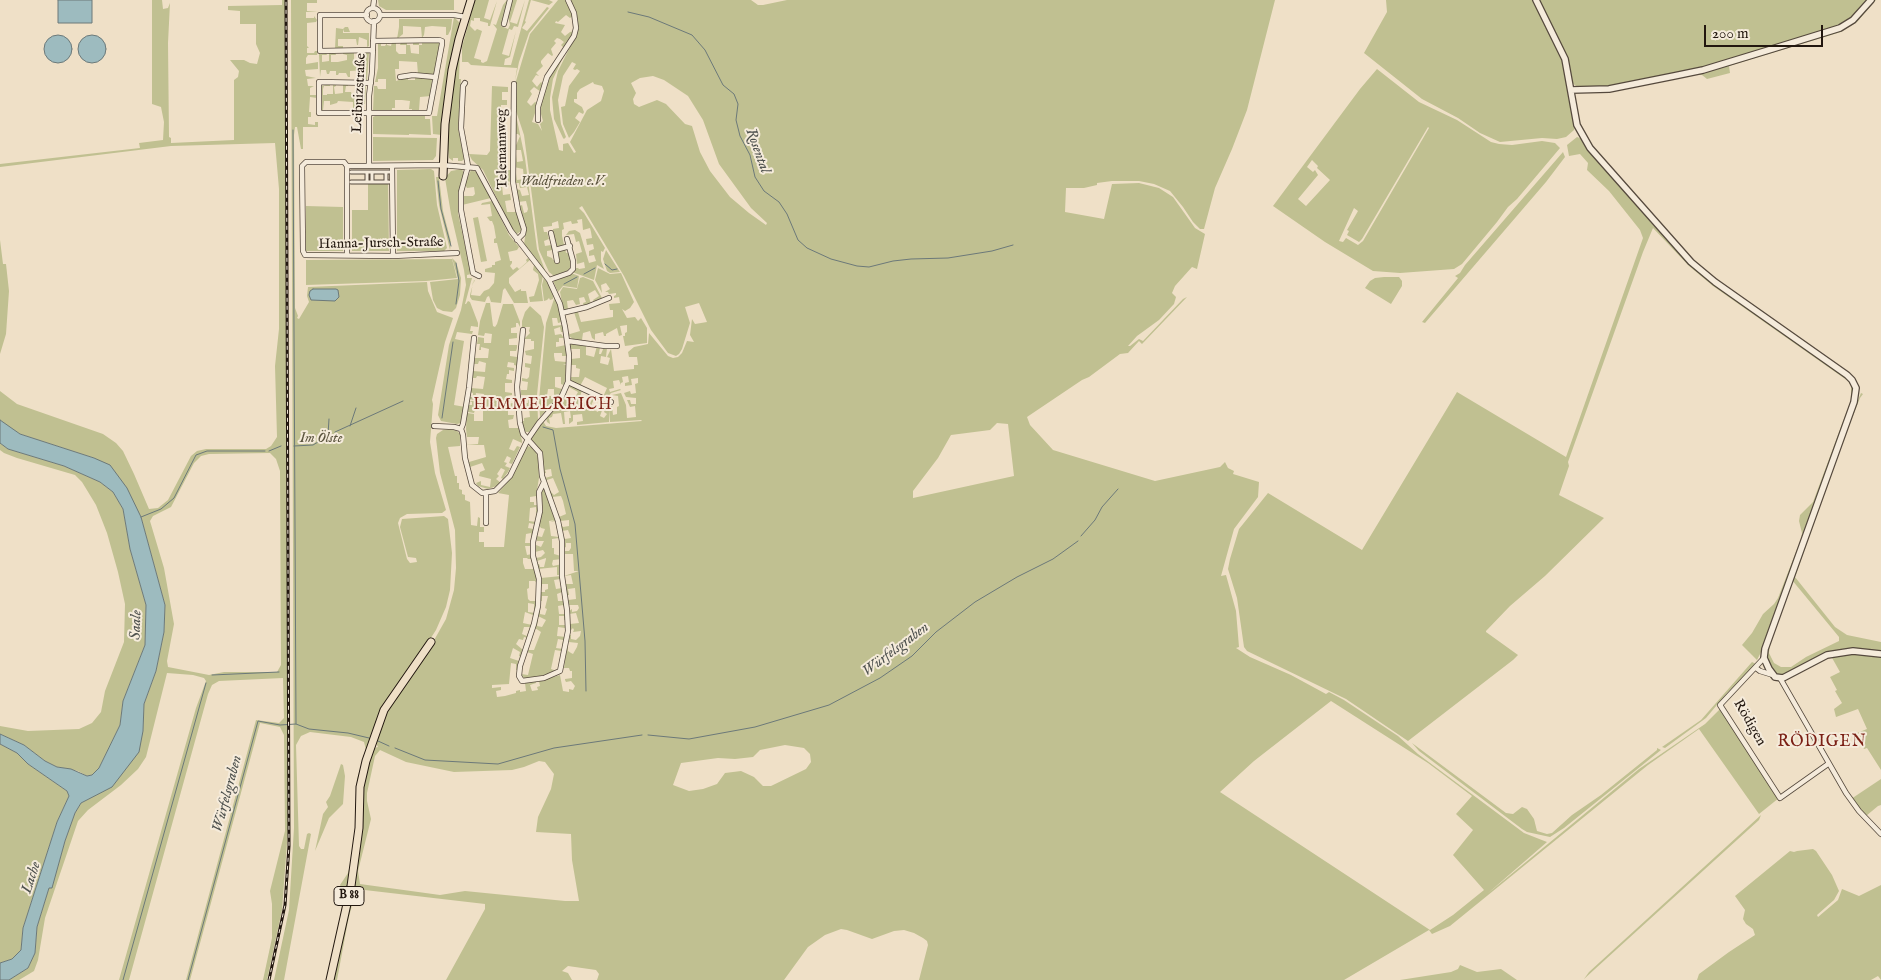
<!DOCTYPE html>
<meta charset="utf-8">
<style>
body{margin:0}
#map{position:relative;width:1881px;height:980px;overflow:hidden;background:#efe0c7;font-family:"IM FELL English",serif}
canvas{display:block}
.scale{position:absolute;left:1704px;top:25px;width:119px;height:22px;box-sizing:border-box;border:2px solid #22170f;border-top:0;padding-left:6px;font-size:15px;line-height:18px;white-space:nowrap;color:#22170f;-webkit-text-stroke:4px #f5ebdb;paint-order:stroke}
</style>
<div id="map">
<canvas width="1881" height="980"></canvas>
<div class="scale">200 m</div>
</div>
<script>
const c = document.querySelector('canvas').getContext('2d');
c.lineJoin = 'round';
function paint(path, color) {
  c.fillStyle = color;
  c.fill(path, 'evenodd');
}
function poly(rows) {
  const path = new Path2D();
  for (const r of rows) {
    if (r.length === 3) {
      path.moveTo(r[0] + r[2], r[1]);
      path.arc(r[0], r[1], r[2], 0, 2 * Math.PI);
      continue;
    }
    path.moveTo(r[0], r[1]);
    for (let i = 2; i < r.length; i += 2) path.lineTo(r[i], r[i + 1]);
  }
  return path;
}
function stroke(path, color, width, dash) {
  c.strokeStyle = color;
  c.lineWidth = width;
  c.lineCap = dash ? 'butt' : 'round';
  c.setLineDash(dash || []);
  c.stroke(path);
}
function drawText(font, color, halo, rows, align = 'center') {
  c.font = font + ' "IM FELL English",serif';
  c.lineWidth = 4;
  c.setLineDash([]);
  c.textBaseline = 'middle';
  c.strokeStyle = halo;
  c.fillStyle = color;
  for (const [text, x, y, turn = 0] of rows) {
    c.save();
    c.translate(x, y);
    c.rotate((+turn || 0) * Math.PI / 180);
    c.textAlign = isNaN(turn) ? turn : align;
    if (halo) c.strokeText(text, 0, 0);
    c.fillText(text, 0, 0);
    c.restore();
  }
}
paint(poly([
 [152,0,162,0,163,9,168,8,170,3,168,43,169,137,171,138,171,143,234,140,234,80,238,77,239,71,230,60,244,60,250,63,257,64,260,53,256,44,256,24,240,24,240,11,228,10,228,6,282,5,282,0,285,0,288,830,282,910,267,980,263,980,272,938,272,904,270,891,285,831,284,735,280,727,260,723,190,980,186,980,256,720,279,723,284,718,283,678,219,681,212,685,208,694,129,980,119,980,196,708,206,681,204,678,193,675,167,673,146,757,138,769,121,785,88,810,78,821,45,918,38,960,34,971,19,980,9,980,28,968,35,953,37,927,49,888,51,888,65,841,75,813,81,803,112,786,143,731,144,704,156,671,164,632,165,605,141,517,94,458,20,434,6,426,0,420,0,391,17,404,103,434,116,443,123,451,134,474,149,509,158,508,168,500,191,456,197,451,206,449,266,449,271,446,277,437,275,366,279,329,279,189,275,143,171,146,0,167,0,164,140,148,139,143,163,140,164,122,161,107,152,104],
 [270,453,276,459,280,471,281,665,277,672,224,672,209,675,168,667,167,661,174,624,164,568,150,521,153,516,171,507,194,463,201,456,209,454],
 [291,0,317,0,317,3,307,3,307,11,318,12,306,12,306,18,314,18,314,16,317,20,316,22,307,23,307,46,309,48,307,48,307,53,314,53,315,51,318,51,317,55,308,55,306,58,306,64,318,62,318,69,305,70,306,76,316,78,307,79,308,86,314,86,310,88,310,95,317,95,317,98,310,97,309,112,311,112,311,117,308,117,308,124,315,125,315,122,318,122,318,127,303,127,303,149,301,149,297,127,295,127,294,135,295,308,298,316,297,318,299,319,309,302,307,296,308,287,427,282,428,291,437,312,453,318,445,342,432,400,433,404,430,442,435,473,446,510,442,513,407,514,400,518,398,523,407,559,410,563,417,562,416,558,408,557,400,527,402,519,444,516,448,519,452,553,450,590,446,607,436,630,379,718,358,811,350,879,328,980,326,980,345,895,340,885,348,873,351,860,355,831,357,779,366,750,364,742,351,737,310,732,301,736,296,745,299,846,301,849,304,849,307,834,309,833,311,834,284,980,274,980,289,910,294,828],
 [378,0,454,0,454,10,386,10,379,6],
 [475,0,489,0,484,18,490,20,497,1,490,26,488,26,488,23,480,21,480,18,474,18,474,21,471,20,470,26,475,31,477,29,482,31,474,58,481,60,481,62,483,63,487,61,497,29,493,24,496,25,503,5,507,0,509,0,501,26,508,29,510,25,508,16,511,0,517,0,510,22,517,24,525,0,518,27,514,26,512,30,509,29,502,54,509,56,516,31,510,57,505,59,504,65,511,65,529,0,549,0,553,2,549,5,531,0,525,21,526,22,522,28,527,31,547,7,549,8,529,33,519,62,515,81,517,68,471,65,468,62,462,62,462,47],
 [558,0,567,0,569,4,573,16,570,18,566,15,558,22,556,21,555,23,565,25,561,32,565,36,570,32,574,31,573,34,564,48,561,45,564,42,560,39,557,38,554,41,556,43,551,49,553,55,552,56,548,53,541,61,541,63,543,66,536,73,539,76,536,75,532,81,537,87,541,82,543,84,541,92,534,87,530,91,532,94,527,102,531,106,535,102,538,104,532,122,538,124,542,131,540,124,543,121,539,107,547,80,566,51,553,79,550,98,550,110,559,150,563,151,563,144,568,143,574,153,576,152,570,142,587,110,601,101,604,91,602,86,594,84,593,82,580,89,577,93,577,99,574,99,574,102,582,107,584,112,583,114,579,112,575,118,580,122,574,132,569,138,563,124,561,107,565,106,569,86,580,71,577,69,575,70,573,69,576,64,572,62,563,76,558,100,561,124,566,137,564,139,563,138,554,119,552,97,558,71,576,35,575,11,570,0,751,0,758,5,763,5,787,0,1275,0,1247,110,1232,149,1215,188,1204,229,1200,229,1193,222,1183,207,1170,191,1154,184,1139,181,1112,181,1097,183,1097,185,1084,188,1066,188,1065,212,1104,219,1112,184,1139,183,1159,188,1173,197,1195,228,1205,234,1197,269,1192,267,1175,286,1172,293,1176,297,1174,304,1159,320,1137,336,1128,346,1130,346,1139,339,1143,341,1183,299,1187,297,1142,344,1139,341,1128,353,1120,354,1089,377,1082,380,1027,417,1030,425,1053,450,1155,481,1220,467,1225,462,1228,468,1234,471,1233,474,1259,482,1258,497,1234,529,1221,576,1226,575,1236,611,1239,647,1236,648,1250,657,1291,675,1326,694,1329,692,1344,700,1398,736,1418,754,1524,833,1547,842,1487,894,1639,769,1705,724,1720,709,1779,798,1759,814,1699,729,1648,765,1450,926,1432,934,1429,930,1344,980,919,980,928,945,927,941,923,938,914,933,904,930,894,931,872,939,847,930,841,929,825,935,808,947,784,980,597,980,599,974,596,970,568,966,562,971,568,973,572,980,446,980,485,909,485,904,356,889,348,921,337,980,332,980,353,888,357,887,354,885,363,780,374,748,378,747,375,741,386,713,428,651,446,619,454,590,456,568,455,530,440,473,436,438,437,434,443,430,449,429,457,431,460,434,460,446,448,447,455,476,457,476,457,483,459,483,459,489,462,490,462,494,465,495,465,500,470,502,471,525,477,526,478,517,480,518,480,527,484,527,484,532,479,532,479,542,484,542,484,547,504,547,509,495,498,493,511,478,527,446,531,447,536,452,538,458,539,478,537,490,538,500,537,500,536,496,530,497,530,502,534,502,534,505,538,505,538,510,536,514,536,507,530,508,529,521,536,522,534,528,534,524,529,523,528,528,534,529,532,540,531,533,526,534,525,543,531,543,532,552,530,546,525,546,527,555,532,554,533,565,531,559,528,559,527,558,523,558,523,563,525,569,534,569,537,579,537,584,535,581,529,581,529,588,527,589,528,599,530,601,537,601,536,609,534,609,534,604,528,603,528,612,535,613,534,619,533,615,525,612,523,623,532,625,531,627,524,627,522,634,527,636,529,630,530,631,528,638,524,637,523,640,519,639,516,644,523,650,521,657,519,656,520,652,513,648,510,658,519,661,517,670,516,670,516,664,511,663,509,684,492,685,492,688,501,687,501,690,496,691,497,697,505,696,516,693,516,691,520,690,520,692,526,691,525,683,536,681,536,683,530,685,532,691,538,690,537,687,540,686,539,681,560,675,563,691,569,692,569,689,573,690,575,686,571,681,566,682,565,680,565,679,572,678,572,671,570,671,569,668,564,668,565,660,568,644,568,651,571,653,573,654,577,647,578,643,569,642,570,635,571,635,571,639,576,640,580,636,581,631,573,632,574,630,573,628,570,631,570,624,579,623,576,613,569,614,569,611,572,609,572,612,577,611,579,608,578,605,569,605,568,600,576,599,575,588,568,589,569,595,567,595,566,584,573,584,571,575,564,576,579,571,574,571,573,554,565,554,565,551,569,551,571,548,571,543,566,543,566,547,564,548,563,536,565,539,571,538,568,530,562,531,561,524,563,527,569,526,569,520,560,521,559,517,566,514,563,501,561,496,552,497,549,490,554,495,559,492,553,478,547,480,546,483,545,478,552,476,551,469,545,470,546,473,544,473,542,453,532,440,532,436,543,421,546,426,556,428,642,421,641,420,610,422,610,410,609,422,577,425,577,422,583,421,582,414,573,415,573,421,569,424,569,418,571,418,570,411,564,412,565,424,563,424,561,413,553,414,552,417,549,418,550,424,547,422,546,418,562,399,573,401,578,392,569,387,571,386,582,390,579,400,587,404,588,402,590,403,594,396,594,399,590,408,598,412,602,400,605,402,600,416,604,418,607,414,604,412,606,406,612,406,613,415,617,414,617,407,619,406,618,396,612,395,621,393,626,405,627,418,636,417,635,406,630,407,627,400,630,400,631,404,636,404,636,398,626,397,624,393,630,391,631,394,636,393,635,384,638,383,638,378,631,379,632,385,625,386,625,383,629,382,628,376,622,377,623,382,621,383,621,385,619,380,613,381,614,388,609,389,610,392,620,389,621,390,611,393,607,398,603,397,607,388,585,377,580,386,578,385,571,381,570,378,570,377,579,377,580,369,576,368,576,365,571,365,571,359,580,358,580,349,570,349,570,346,572,343,586,344,586,355,594,357,597,346,600,347,599,354,601,354,604,347,607,348,606,357,601,356,600,363,608,365,610,358,607,357,611,349,614,371,634,369,634,365,638,365,637,357,629,357,628,352,634,347,648,344,649,333,668,356,673,358,678,357,682,353,687,341,694,342,690,335,692,319,695,324,707,322,699,303,685,307,690,323,682,349,679,354,676,356,668,353,651,330,624,276,582,206,579,208,584,213,605,248,603,252,601,251,601,261,604,269,597,265,594,280,572,272,575,268,578,268,579,269,585,268,584,262,577,264,576,254,582,252,579,241,576,242,574,234,566,235,569,231,575,230,580,233,589,263,596,261,594,255,589,256,589,251,594,249,593,244,587,245,586,239,592,238,591,232,590,228,583,230,582,219,577,220,578,223,572,224,571,221,563,223,564,229,562,230,562,236,564,245,557,247,555,246,553,238,553,229,559,228,558,221,552,223,552,226,543,227,544,232,547,232,549,239,544,241,545,246,551,245,553,250,547,251,547,256,552,258,553,260,555,260,556,252,565,248,566,253,570,252,572,263,571,267,567,271,554,276,549,272,539,250,524,135,515,108,516,81,530,34],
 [653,76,664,80,688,96,703,120,719,164,751,208,767,223,766,225,749,213,730,197,710,171,700,152,692,126,685,124,666,104,657,100,639,107,634,104,633,99,636,93,631,83,640,78],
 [997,423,1008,424,1014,476,913,498,913,491,938,458,951,435,990,430],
 [1331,701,1428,763,1472,796,1456,814,1473,830,1453,855,1484,890,1453,915,1430,930,1220,792,1254,761],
 [785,745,804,748,810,754,811,762,806,769,771,786,763,786,754,777,741,771,725,773,717,784,703,789,689,791,673,785,681,763,718,758,735,759,753,757,760,750],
 [380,750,406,762,454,772,512,770,524,767,539,761,545,762,554,774,551,789,538,817,536,832,571,834,572,860,579,901,565,901,465,891,440,895,360,884,358,871,371,819,367,801,367,793,375,756],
 [1386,0,1534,0,1563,61,1575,126,1574,130,1566,137,1557,139,1542,138,1500,142,1480,133,1458,118,1422,99,1364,53,1387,12],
 [1539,0,1868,0,1852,18,1839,27,1702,68,1609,87,1579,88,1572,83,1567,61],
 [1873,0,1876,0,1857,22,1841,32,1729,66,1730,73,1707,79,1702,75,1695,74,1840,30],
 [454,17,459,22,459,28,442,135,433,134,432,116,437,116],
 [399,19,452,19,452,20,451,29,448,35,446,35,446,27,432,26,425,27,424,35,422,38,421,27,403,26,403,34,397,39,399,27],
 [345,27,348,27,350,32,344,32,343,29,343,33,369,33,369,46,367,47,367,40,359,37,358,45,357,45,356,39,338,39,338,46,343,46,343,49,335,49,336,28,343,29],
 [419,41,419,45,422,45,422,41,438,42,440,44,434,73,431,75,418,74,417,62,399,61,399,69,395,69,396,81,408,77,408,80,415,80,415,77,432,79,431,96,420,97,419,110,426,111,426,113,412,113,412,109,409,109,410,101,402,100,395,100,395,108,392,108,392,112,373,111,374,86,377,86,378,89,386,89,386,79,378,79,378,82,375,82,378,68,378,43,381,42,381,46,385,46,387,43,387,45,391,46,392,42,396,42,396,51,399,54,406,54,406,45,400,45,401,42,407,42,407,45,410,45,411,53,419,54,419,45,413,45,413,42],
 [460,48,459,79,461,79,458,128,464,159,462,161,458,161,458,158,453,158,453,161,449,158,447,139,453,81],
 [321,52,326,53,327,55,322,55,322,62,329,61,329,52,335,52,336,55,331,55,331,62,338,62,347,60,347,55,343,54,343,52,354,52,354,60,358,60,358,62,366,62,366,55,358,55,358,52,369,52,367,80,363,80,363,76,366,76,366,70,350,71,350,77,348,77,346,73,339,73,338,75,336,75,336,71,330,71,329,74,327,74,326,70,321,70,320,77,319,54],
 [1377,69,1419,102,1457,120,1491,142,1499,144,1512,145,1542,141,1555,143,1560,148,1517,199,1508,207,1497,222,1462,264,1454,269,1400,273,1373,271,1325,242,1273,206,1360,89],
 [1428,127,1429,128,1363,241,1358,245,1346,238,1343,242,1339,241,1354,208,1358,211,1347,230,1349,231,1347,235,1359,242,1362,239],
 [1312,160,1318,166,1317,168,1330,180,1306,206,1298,199,1318,175,1315,170,1313,172,1307,167],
 [333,83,336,83,336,86,334,87,335,94,343,93,343,83,348,83,348,86,346,86,345,92,351,92,352,95,354,96,355,95,355,93,364,93,363,86,355,86,355,83,366,85,365,104,362,104,362,102,355,102,355,110,358,110,358,112,353,112,353,102,338,101,337,103,330,105,330,101,324,101,323,110,327,111,327,112,322,110,322,86,330,84,330,86,324,86,323,89,323,95,327,95,327,94,333,94],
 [492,86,508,87,508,92,502,92,502,100,507,100,507,105,501,105,501,113,506,114,506,118,501,118,501,139,506,140,505,144,501,144,501,152,507,153,507,158,500,158,499,165,500,167,503,167,504,170,511,170,512,181,508,182,509,185,502,186,503,195,510,194,511,200,505,201,507,212,517,212,521,228,521,231,517,234,512,229,483,170,472,160,469,154,487,155,490,151],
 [377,115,425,116,425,119,430,119,431,135,409,134,409,120,409,135,373,134,373,117],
 [516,115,525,158,537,249,546,273,524,245,526,229,520,206,522,205,524,213,527,212,528,209,526,201,518,202,516,189,520,190,522,196,529,195,527,187,520,188,519,183,515,183,514,173,516,173,517,180,524,179,523,169,514,167,514,154,516,154,517,162,523,161,521,150,514,150,520,136,518,134,514,134],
 [373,137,437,138,436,156,433,160,373,161],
 [1577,137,1582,139,1654,226,1690,264,1797,344,1850,380,1854,385,1854,397,1806,530,1803,533,1763,648,1757,660,1742,645,1752,633,1763,614,1774,604,1778,598,1801,539,1802,533,1799,521,1800,515,1813,502,1851,400,1851,386,1848,381,1713,286,1689,266,1653,228,1643,252,1568,462,1569,466,1559,495,1604,518,1545,576,1510,606,1486,631,1486,632,1518,655,1513,660,1408,741,1346,699,1247,651,1244,647,1237,598,1228,569,1230,559,1239,529,1268,493,1362,550,1457,392,1566,457,1643,238,1640,230,1609,191,1587,170,1588,163,1580,154,1569,156,1567,145],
 [1563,152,1565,157,1546,182,1425,323,1422,322,1458,278,1455,276,1460,273,1465,265],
 [431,169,434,171,437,205,447,248,444,251,397,251,397,170],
 [462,169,464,174,459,195,458,213,471,274,467,275,467,278,472,278,465,304,466,304,468,301,470,302,478,323,478,327,471,326,470,331,473,331,472,334,457,332,455,339,464,341,454,405,465,407,461,423,457,424,441,421,438,415,449,345,461,310,466,285,464,270,451,214,445,178,451,171],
 [471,170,477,172,491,198,462,205,464,196,473,196,475,194,474,187,467,188,465,184],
 [436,177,439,177,443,211,451,242,450,250,439,205],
 [368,183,388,183,389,251,352,251,352,210,368,210],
 [492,201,509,235,519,247,517,250,508,252,510,261,512,261,512,263,510,266,513,270,517,267,519,269,527,262,526,260,528,258,530,260,509,278,509,283,515,292,521,289,521,291,526,291,528,303,514,303,505,288,503,290,501,303,491,302,489,296,487,297,485,302,472,300,470,297,470,295,474,280,475,281,473,282,471,295,480,296,484,291,489,289,494,283,495,273,485,272,485,269,492,267,492,265,495,265,495,262,501,260,497,243,494,243,494,239,496,238,494,226,492,221,490,221,487,217,492,216,490,204,481,205,482,203],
 [306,206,343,207,343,251,306,251],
 [478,217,487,261,481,262,473,218],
 [0,240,3,264,6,264,9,291,6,334,0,354],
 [606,250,618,269,620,272,610,273,607,271,603,259],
 [452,258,456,262,461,278,460,295,456,308,452,312,443,311,437,308,433,300,430,282,458,279],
 [452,259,457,278,426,281,306,285,306,260],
 [534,265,543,276,541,286,543,301,530,302,529,297,534,296,539,280,538,274,533,270],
 [598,268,610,274,621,273,634,302,630,308,625,311,622,309,627,318,635,317,638,321,641,318,647,328,647,343,625,346,623,336,625,336,625,333,627,332,627,325,620,326,622,335,619,336,617,328,606,334,606,336,604,336,603,332,595,334,595,340,592,338,590,331,583,333,582,340,573,339,569,336,568,332,570,334,580,331,574,312,578,312,581,322,613,317,613,310,610,310,609,304,620,303,619,297,614,298,614,296,616,295,616,293,609,294,608,292,605,292,610,289,606,283,601,285,602,293,595,280],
 [571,273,579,276,577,288,563,286,558,292,554,283,554,280],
 [544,277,554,294,553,299,550,300,549,298,547,300,544,301,542,285],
 [583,277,593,281,602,298,594,302,593,300,599,296,595,290,588,294,591,304,584,306,583,303,586,302,584,297,579,298,580,304,576,305,573,300,567,301,568,310,566,310,563,308,560,292,563,287,577,289,580,278],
 [1384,277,1399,277,1402,281,1402,286,1391,304,1365,288,1370,281,1375,278],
 [555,296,562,322,558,323,557,318,552,318,553,326,562,325,563,332,561,332,560,327,554,329,555,335,561,334,564,338,559,338,559,342,556,342,556,347,566,345,566,356,562,356,562,353,554,353,554,356,555,361,566,362,566,364,563,365,566,365,565,381,564,385,561,384,561,377,555,377,555,387,562,389,561,391,558,398,554,396,554,389,548,389,547,396,551,396,551,399,556,399,540,417,539,400,546,323],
 [486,303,490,303,493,326,495,327,497,324,503,304,513,304,520,322,520,327,518,323,516,323,516,327,511,328,511,333,517,333,517,338,509,339,509,345,517,345,517,348,516,351,510,351,510,356,517,357,517,360,519,360,518,366,514,365,514,363,508,362,507,367,514,368,514,371,509,370,509,374,507,374,506,379,512,380,512,383,505,383,505,392,512,393,512,395,506,396,507,404,513,403,513,407,508,408,508,415,514,415,513,419,508,420,509,428,519,428,522,441,522,443,513,439,509,449,514,451,517,446,520,447,512,464,509,463,511,458,507,456,504,462,507,463,505,466,510,468,508,472,503,479,501,478,505,470,501,468,497,474,499,476,496,479,501,483,497,486,488,489,478,486,476,483,481,481,481,485,490,487,491,479,479,476,480,472,485,470,482,463,470,467,469,462,486,457,484,445,466,445,478,444,479,437,467,437,466,429,467,413,474,414,474,421,483,421,483,411,475,410,474,413,468,412,469,405,472,405,472,402,469,401,475,401,474,405,482,405,484,394,476,393,475,400,469,399,470,397,473,397,473,393,470,392,471,388,483,389,485,377,477,376,476,378,472,378,473,371,485,372,486,363,479,361,478,364,474,364,475,358,488,358,489,349,481,347,481,350,479,350,480,344,477,344,478,337,484,338,484,343,491,343,492,334,485,333,484,336,478,335,480,321],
 [530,306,541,316,544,327,537,395,538,420,529,432,526,432,523,430,521,421,524,421,524,418,530,417,529,408,523,409,522,403,528,403,528,395,521,395,521,390,527,390,528,382,522,381,522,378,527,379,529,377,530,368,525,367,525,363,531,364,532,356,526,355,525,351,534,349,534,341,531,341,531,339,524,339,530,333,529,331,530,327,522,327,522,321,525,312],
 [1861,393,1863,394,1860,398,1843,441,1795,577,1835,627,1847,635,1881,642,1881,652,1826,653,1782,676,1776,674,1772,671,1766,653,1779,615,1770,644,1769,653,1774,663,1781,667,1791,667,1806,657,1839,641,1839,637,1792,580,1842,439],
 [0,443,8,449,64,466,100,482,113,492,123,509,130,549,146,605,145,645,123,701,120,725,99,768,92,775,87,776,78,771,57,767,45,761,24,745,0,734,0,726,28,731,79,729,92,723,101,712,105,691,124,642,125,604,118,572,107,533,96,505,82,482,75,475,17,458,4,453,0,450],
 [543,489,545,491,557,527,558,533,555,521,550,522,555,520,549,521,551,536,559,537,559,538,552,539,552,548,554,548,554,554,561,556,562,559,553,560,552,564,553,566,562,564,561,566,559,567,560,575,557,575,557,567,538,569,537,564,539,564,540,567,544,567,546,559,546,558,537,561,536,558,541,557,545,553,543,550,535,552,536,545,541,547,544,541,537,541,536,536,542,537,545,529,541,528,539,525,541,516,544,517,541,516,543,509,541,491],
 [561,576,562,584,560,579,554,580,556,589,562,588,563,595,562,592,557,594,558,601,564,601,566,611,563,605,558,606,559,614,566,614,566,620,564,620,564,616,559,616,559,625,566,625,566,631,565,628,558,627,557,636,566,637,564,647,562,646,563,640,558,639,556,648,563,649,562,658,560,658,561,651,555,650,551,669,557,671,533,678,524,678,521,674,528,675,533,654,527,652,525,656,527,650,534,650,541,632,535,628,537,620,538,620,537,626,542,627,546,620,538,616,540,607,540,614,545,615,547,609,545,608,548,596,542,596,542,601,540,601,541,592,545,592,545,590,548,589,548,584,542,584,541,587,541,578],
 [1851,653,1881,655,1881,770,1867,748,1864,749,1857,733,1867,729,1858,709,1836,717,1834,709,1842,703,1835,691,1837,690,1830,677,1840,672,1831,656],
 [1752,662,1756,664,1753,668,1727,693,1706,718,1665,748,1662,747,1701,720],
 [1412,743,1506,813,1513,814,1522,807,1527,809,1534,819,1537,831,1547,834,1552,833,1572,815,1601,795,1657,750,1657,748,1661,750,1564,828,1550,837,1527,832,1522,829,1419,751],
 [0,744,17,753,28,764,67,791,69,796,57,822,23,928,21,950,12,959,0,963],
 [341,764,343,765,345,776,343,804,329,818,315,851,323,814,328,807,326,802,330,796],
 [1881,779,1881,805,1878,806,1866,816,1851,799],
 [1761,815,1759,820,1584,979,1589,972],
 [1813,849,1816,851,1832,875,1839,891,1834,900,1817,915,1818,917,1838,900,1842,889,1859,896,1881,885,1881,980,1878,976,1871,980,1697,980,1699,974,1729,952,1755,935,1753,929,1746,924,1743,919,1745,910,1735,896,1790,851,1794,852,1797,851],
 [1460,965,1477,972,1501,969,1517,980,1400,980,1451,972,1458,969]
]), '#c0c091');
const water = poly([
 [58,0,92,0,92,23,58,23,58,0],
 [92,49,14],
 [58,49,14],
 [313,289,336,289,338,290,339,297,335,301,311,300,309,295,310,291,313,289],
 [0,420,20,434,94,458,110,465,127,488,141,517,165,605,164,632,156,671,144,704,143,731,139,752,112,787,81,803,75,813,65,841,52,888,49,888,37,927,35,953,28,968,9,980,0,980,0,963,12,959,21,950,23,928,57,822,69,796,67,791,28,764,17,753,0,744,0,734,24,745,45,761,57,767,71,769,87,776,92,775,99,768,120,725,123,701,145,645,146,605,130,549,123,509,113,492,100,482,64,466,8,449,0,443,0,420]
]);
paint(water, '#9dbbbf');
stroke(water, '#6c7979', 1);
stroke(poly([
 [628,12,649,17,692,35,705,50,723,85,734,94,738,104,736,120,740,136,750,155,755,177,764,191,779,202,787,214,798,240,807,248,831,259,857,266,869,267,893,261,911,259,948,258,992,251,1013,245],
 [293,130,296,724],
 [438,181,441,209,451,246],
 [456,263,459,281,456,304],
 [605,264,612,270,617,269],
 [584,274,595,268],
 [564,284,577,277],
 [442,418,453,342],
 [350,426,356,408],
 [543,427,553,430,560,469,575,524,585,641,586,691],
 [335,432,403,401],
 [328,435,329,419],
 [294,446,313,445,330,435],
 [269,451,281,446],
 [141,517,161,509,174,498,196,455,207,451,265,451],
 [1081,536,1095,520,1102,507,1118,489],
 [212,675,279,672],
 [648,735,689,739,755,727,829,705,880,678,912,656,936,632,975,602,1017,577,1053,559,1078,541],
 [378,741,389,746],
 [395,748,425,760,498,764,554,748,642,735],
 [123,980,206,683],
 [188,980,258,721,280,725,296,724,309,729,348,733,369,738]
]), '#6c7979', 1);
const pedestrian = poly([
 [351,172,389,172],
 [367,172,367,182],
 [372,172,372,182],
 [386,172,386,182],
 [351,182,389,182]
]);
const minor = poly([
 [373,8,374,0],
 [373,15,7],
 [367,15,320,15,320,51,373,50],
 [380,15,454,15,466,17],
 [504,24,510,0],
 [400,77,413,75,435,77],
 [371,83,319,82,319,113,429,113,442,44,442,41,439,40,373,41],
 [465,83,463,86,461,128,468,166,461,192,461,210,473,273,479,276],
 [514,84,513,182,518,210,524,229,523,234,517,240],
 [538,120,538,107,547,77,574,36,576,28,574,13,568,0],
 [369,165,369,96,372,72,374,21],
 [392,166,393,256],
 [551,233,555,250,570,246],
 [555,250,557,261],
 [457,253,393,256,305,255,303,251,302,166,306,162,344,162,347,166,441,165,477,168,511,231,549,280,560,304,565,327,569,355,568,382,561,398,539,423,528,439,510,476,495,491,482,493,472,485,465,458,463,435,461,429],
 [347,255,347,166],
 [549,280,569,273,573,269,573,261,567,239],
 [562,313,587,307,609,298],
 [523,330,517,387,520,423,523,434,540,453,542,476,558,521,562,541,562,576,567,610,568,631,560,671,544,678,522,681,519,676,520,666,534,624,538,606,539,579,533,556,533,542,540,511,539,492,544,482],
 [568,341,605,346,617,346],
 [568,382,611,402],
 [434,426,454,427,461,429],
 [461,429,463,424,469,388,474,338],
 [486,493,486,523],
 [1764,658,1720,705,1780,798,1828,764],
 [1756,668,1760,671,1773,675],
 [1780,678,1846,793,1859,811,1881,834]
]);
const tertiary = poly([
 [1536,0,1565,59,1577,125,1590,148,1691,262,1715,282,1847,375,1852,380,1856,388,1854,402,1765,649,1764,658,1769,669,1775,677,1783,678,1827,655,1853,651,1881,654],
 [1571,90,1609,89,1674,76,1703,70,1772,49,1840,28,1853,20,1871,0]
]);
const primary = poly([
 [443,176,445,124,452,70,459,39,471,0],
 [330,980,351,886,359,828,360,787,366,761,384,710,431,642]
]);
stroke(pedestrian, '#55493d', 5);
stroke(minor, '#55493d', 6);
stroke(tertiary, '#55493d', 8);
stroke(primary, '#22170f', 9);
stroke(pedestrian, '#f5ebdb', 3);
stroke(minor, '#f5ebdb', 4.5);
stroke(tertiary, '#f5ebdb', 5.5);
stroke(primary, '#efe0c7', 7);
const rail = poly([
 [269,980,285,905,289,846,286,0]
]);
stroke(rail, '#22170f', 3);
stroke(rail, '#f5ebdb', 1, [4]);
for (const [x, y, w] of [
 [349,896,30]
]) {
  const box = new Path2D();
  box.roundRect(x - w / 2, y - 9.5, w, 19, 4);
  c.fillStyle = '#f5ebdb';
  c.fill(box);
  stroke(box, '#22170f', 1);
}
drawText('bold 12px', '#22170f', null, [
 ["B 88",349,896]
]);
drawText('14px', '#22170f', '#f5ebdb', [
 ["Leibnizstraße",360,93,-87],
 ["Telemannweg",503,149,-91],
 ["Hanna-Jursch-Straße",381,244,-1],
 ["Rödigen",1749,723,60]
]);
drawText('italic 14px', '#59523c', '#f5ebdb', [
 ["Waldfrieden e.V.",563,182],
 ["Im Ölste",321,439]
]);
drawText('italic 15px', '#4d504d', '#f5ebdb', [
 ["Rosental",757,151,70],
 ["Saale",137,625,-88],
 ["Würfelsgraben",896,650,-37],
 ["Würfelsgraben",228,794,-75],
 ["Lache",32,878,-72]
]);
c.letterSpacing = '1px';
drawText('16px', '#7a1f14', '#f5ebdb', [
 ["HIMMELREICH",543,406],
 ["RÖDIGEN",1822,743]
]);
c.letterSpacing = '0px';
</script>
